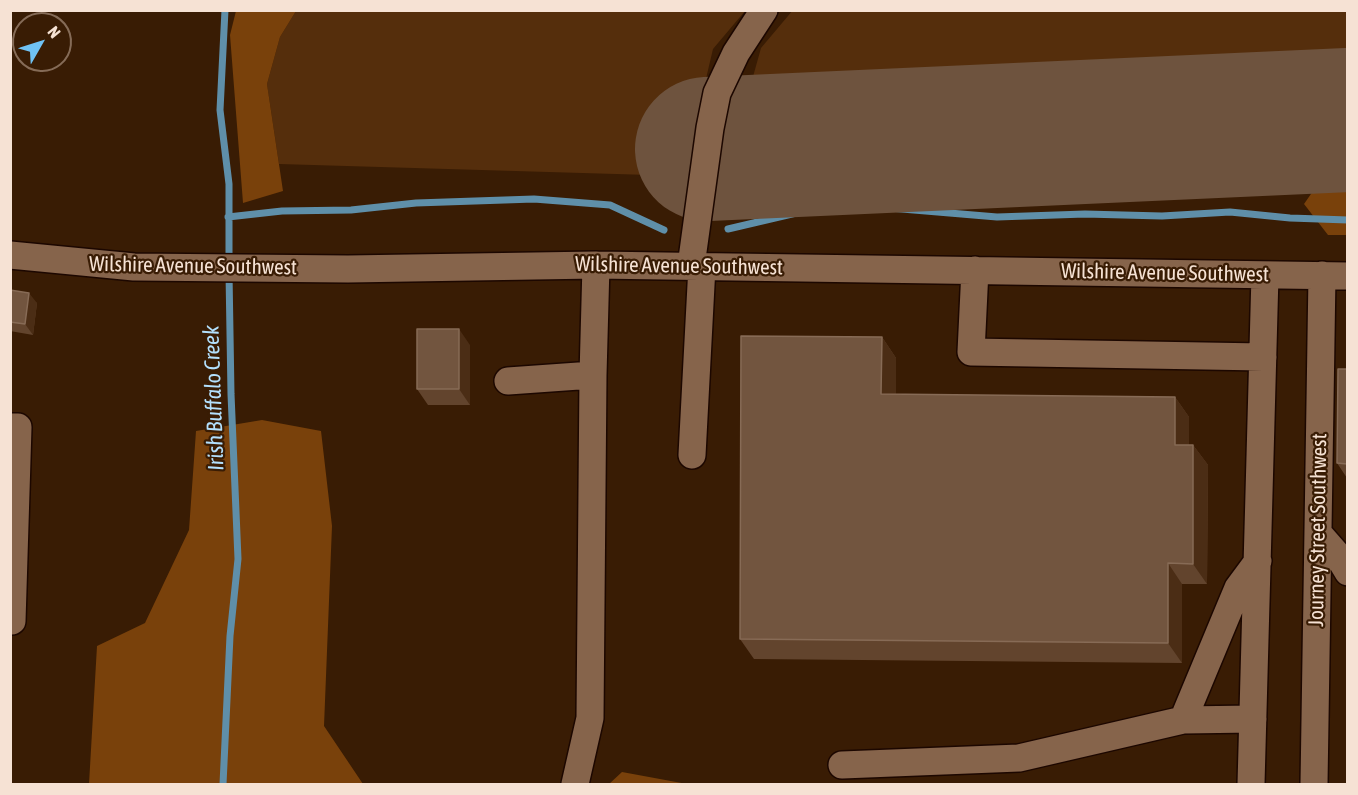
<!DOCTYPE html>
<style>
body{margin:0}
#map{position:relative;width:1358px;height:795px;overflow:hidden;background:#391c04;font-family:"Asap Condensed",sans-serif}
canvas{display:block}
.frame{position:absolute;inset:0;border:12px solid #f6e2d4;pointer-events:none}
.north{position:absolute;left:12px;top:12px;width:60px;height:60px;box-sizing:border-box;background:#391c04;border:2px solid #856b57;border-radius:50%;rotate:51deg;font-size:16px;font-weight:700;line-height:24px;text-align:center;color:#f6e2d4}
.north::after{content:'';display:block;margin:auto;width:21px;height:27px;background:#70c2f4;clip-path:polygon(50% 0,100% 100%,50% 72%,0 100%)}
</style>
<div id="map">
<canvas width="1358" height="795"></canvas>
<div class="frame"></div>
<div class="north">N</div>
</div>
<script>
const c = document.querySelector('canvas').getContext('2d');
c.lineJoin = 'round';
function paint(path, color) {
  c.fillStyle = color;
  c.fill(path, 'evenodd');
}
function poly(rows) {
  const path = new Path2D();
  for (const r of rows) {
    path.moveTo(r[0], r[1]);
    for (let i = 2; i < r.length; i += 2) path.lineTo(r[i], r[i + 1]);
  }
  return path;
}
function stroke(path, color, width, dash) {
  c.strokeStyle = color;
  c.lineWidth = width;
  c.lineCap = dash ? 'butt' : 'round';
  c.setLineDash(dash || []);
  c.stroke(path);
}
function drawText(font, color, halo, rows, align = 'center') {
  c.font = font + ' "Asap Condensed",sans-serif';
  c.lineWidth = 4.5;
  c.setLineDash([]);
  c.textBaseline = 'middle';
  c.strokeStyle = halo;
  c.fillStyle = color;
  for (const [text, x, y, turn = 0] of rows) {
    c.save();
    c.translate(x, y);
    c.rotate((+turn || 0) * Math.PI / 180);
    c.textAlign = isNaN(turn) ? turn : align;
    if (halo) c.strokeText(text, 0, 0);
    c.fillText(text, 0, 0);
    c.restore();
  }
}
paint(poly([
 [793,10,1347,11,1347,83,742,116,761,48],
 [296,11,745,11,713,49,683,176,279,164,267,84,280,37]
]), '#552e0c');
paint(poly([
 [236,11,296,11,280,37,267,84,283,191,243,203,230,35],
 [1347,158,1347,235,1328,235,1304,204,1320,181],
 [262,420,321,431,332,526,324,726,363,784,89,784,97,646,145,623,189,530,196,431],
 [622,772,687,784,609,784]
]), '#79410b');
stroke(poly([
 [225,10,220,110,229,184,229,262],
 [228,217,282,211,351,210,416,203,534,199,610,205,664,230],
 [728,229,809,210,878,207,997,217,1085,214,1162,216,1230,212,1290,218,1348,220],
 [223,784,230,636,238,559,231,394,229,273]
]), '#5f8fa9', 7);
stroke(poly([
 [707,149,1348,120]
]), '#6e533e', 144);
const minor = poly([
 [10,255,134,267,348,269,596,265,1348,276],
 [691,266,710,128,717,93,736,53,764,10],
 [975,270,971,352,1263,357],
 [508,381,593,375,596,265],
 [10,427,18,427,12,621],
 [692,455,702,266],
 [1318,533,1339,557,1348,572],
 [1183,720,1238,588,1258,561],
 [842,765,1019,758,1183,720,1253,719],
 [575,784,590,718,593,375],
 [1251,784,1265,275],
 [1314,784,1322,275]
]);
stroke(minor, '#1c0700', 30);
stroke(minor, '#86644b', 27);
paint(poly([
 [10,290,37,303,33,335,10,331],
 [882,337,896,358,896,394,1175,397,1189,417,1189,445,1193,445,1208,465,1207,584,1182,584,1182,663,754,659,740,639],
 [470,345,470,405,428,405,417,389],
 [1347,369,1347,478,1337,463]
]), '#62442d');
paint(poly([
 [29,293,37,303,33,335,25,324],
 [459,329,470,345,470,405,459,389],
 [882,337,896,358,896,415,881,394],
 [1175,397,1189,417,1189,465,1175,445],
 [1193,445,1208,465,1207,584,1193,564],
 [1168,563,1182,584,1182,663,1168,643]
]), '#4b2d15');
const building = poly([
 [10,290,29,293,25,324,10,322,10,290],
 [417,329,459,329,459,389,417,389,417,329],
 [741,336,882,337,881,394,1175,397,1175,445,1193,445,1193,564,1168,563,1168,643,740,639,741,336],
 [1338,369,1347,369,1347,464,1337,463,1338,369]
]);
paint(building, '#72553f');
stroke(building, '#876b56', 1.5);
drawText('21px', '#f6e2d4', '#391c04', [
 ["Wilshire Avenue Southwest",193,266,1],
 ["Wilshire Avenue Southwest",679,266,1],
 ["Wilshire Avenue Southwest",1165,273,1],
 ["Journey Street Southwest",1318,530,-89]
]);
drawText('italic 22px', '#b3e0fd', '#391c04', [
 ["Irish Buffalo Creek",214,398,-92]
]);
</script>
